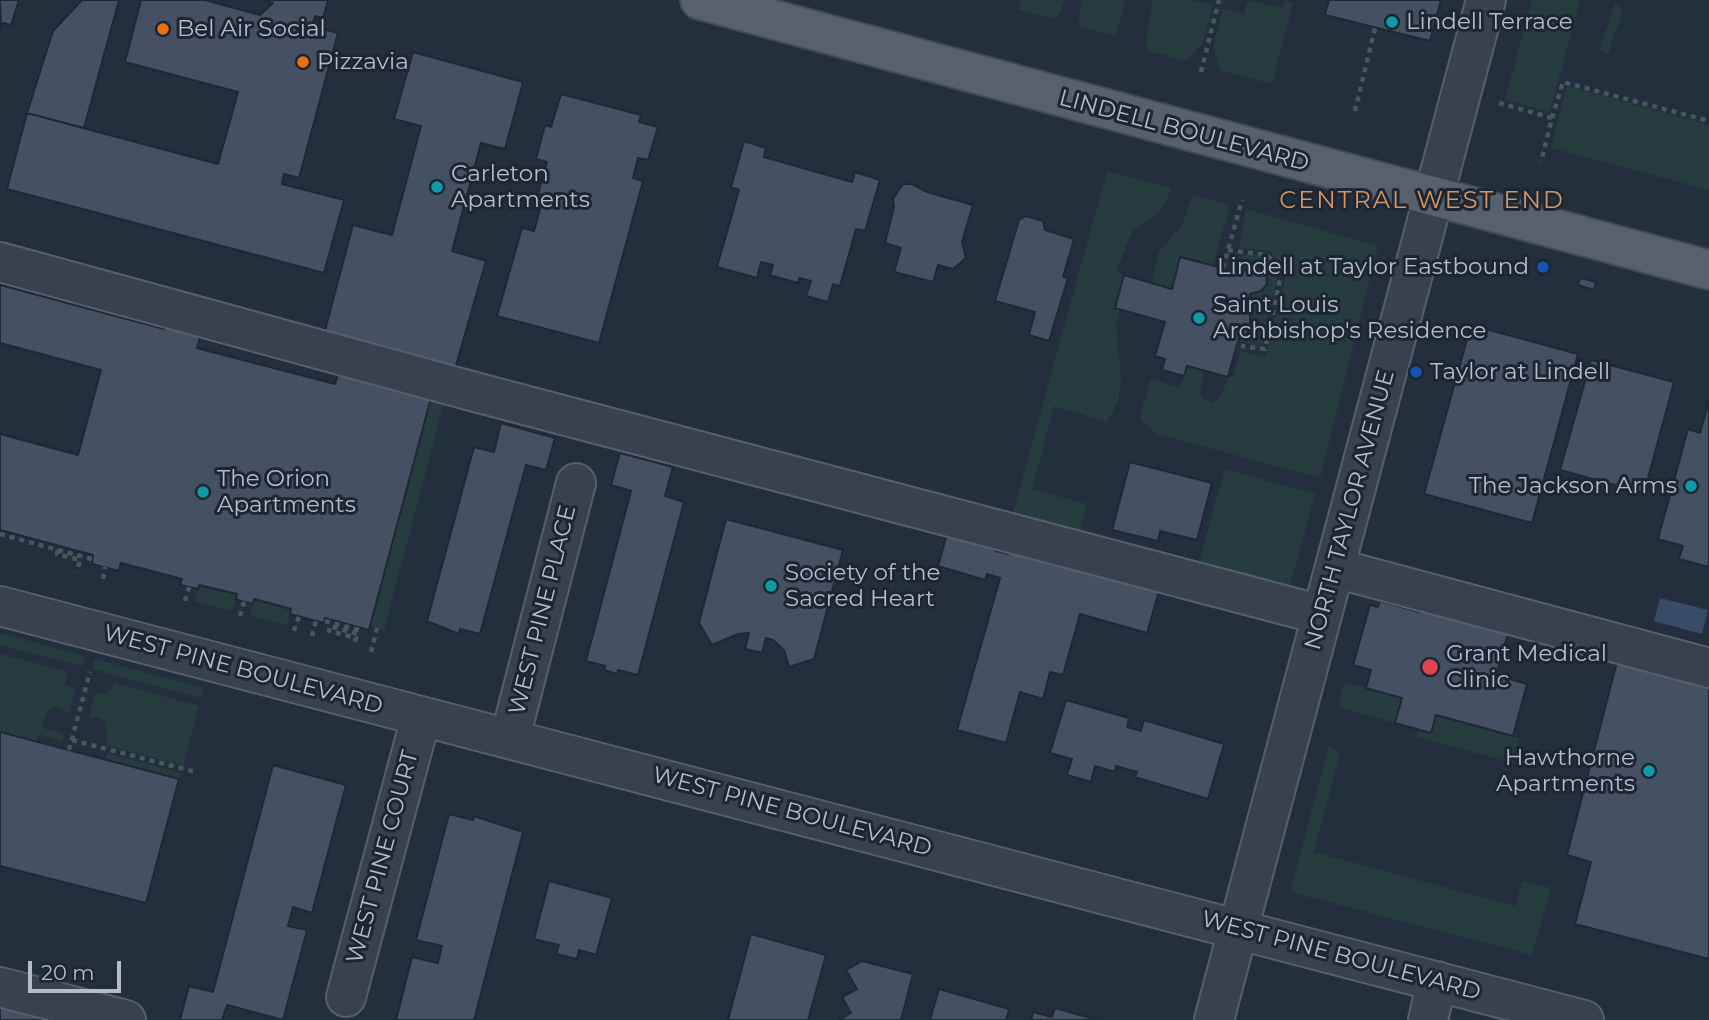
<!DOCTYPE html>
<style>
body{margin:0}
#map{position:relative;width:1709px;height:1020px;overflow:hidden;background:#242f3e;font-family:Montserrat,sans-serif}
canvas{display:block}
.scale{position:absolute;left:28px;top:961px;width:93px;height:32px;box-sizing:border-box;border:4px solid #b4bcc9;border-top:0;padding-left:9px;font-size:21px;line-height:24px;white-space:nowrap;color:#b4bcc9;-webkit-text-stroke:5px #1d2633;paint-order:stroke}
</style>
<div id="map">
<canvas width="1709" height="1020"></canvas>
<div class="scale">20 m</div>
</div>
<script>
const c = document.querySelector('canvas').getContext('2d');
c.lineJoin = 'round';
function paint(path, color) {
  c.fillStyle = color;
  c.fill(path, 'evenodd');
}
function poly(rows) {
  const path = new Path2D();
  for (const r of rows) {
    path.moveTo(r[0], r[1]);
    for (let i = 2; i < r.length; i += 2) path.lineTo(r[i], r[i + 1]);
  }
  return path;
}
function stroke(path, color, width, dash) {
  c.strokeStyle = color;
  c.lineWidth = width;
  c.lineCap = dash ? 'butt' : 'round';
  c.setLineDash(dash || []);
  c.stroke(path);
}
function drawText(font, color, halo, rows, align = 'center') {
  c.font = font + ' Montserrat,sans-serif';
  c.lineWidth = 6;
  c.setLineDash([]);
  c.textBaseline = 'middle';
  c.strokeStyle = halo;
  c.fillStyle = color;
  for (const [text, x, y, turn = 0] of rows) {
    c.save();
    c.translate(x, y);
    c.rotate((+turn || 0) * Math.PI / 180);
    c.textAlign = isNaN(turn) ? turn : align;
    if (halo) c.strokeText(text, 0, 0);
    c.fillText(text, 0, 0);
    c.restore();
  }
}
paint(poly([
 [1021,0,1064,0,1057,19,1018,10],
 [1082,0,1125,0,1116,36,1078,26],
 [1153,0,1193,0,1213,5,1203,43,1189,59,1184,61,1149,51,1145,46],
 [1248,0,1282,8,1286,1,1293,3,1272,84,1220,70,1213,46,1223,8,1244,14],
 [1532,0,1580,0,1550,112,1505,100],
 [1615,4,1623,10,1608,54,1600,49],
 [1567,86,1709,125,1709,190,1551,148],
 [1107,171,1171,188,1166,203,1158,214,1132,231,1117,270,1124,275,1115,308,1120,310,1116,325,1121,377,1118,402,1107,422,1054,406,1032,489,1087,504,1079,534,1012,516],
 [1193,195,1230,205,1213,266,1181,257,1172,289,1151,282,1159,252,1182,225],
 [1246,209,1378,246,1320,478,1157,434,1141,421,1141,411,1151,379,1180,388,1187,366,1204,370,1200,394,1204,400,1213,403,1223,392,1228,377,1233,377,1241,351,1265,358,1285,279,1282,266,1270,251,1239,248],
 [1246,255,1261,255,1276,267,1278,275,1263,343,1259,347,1239,341,1250,326,1250,315,1246,310,1250,294,1267,284,1266,273,1258,267,1248,268,1241,273,1228,270,1232,259],
 [431,398,444,403,384,630,370,626],
 [1225,469,1315,494,1289,589,1198,565],
 [199,585,237,594,232,611,195,601],
 [254,599,291,609,287,625,250,616],
 [0,633,85,656,82,666,0,645],
 [0,654,67,671,65,684,75,690,69,714,54,706,46,714,42,727,64,734,62,741,38,734,36,742,0,732],
 [95,659,204,688,201,698,92,669],
 [1345,682,1402,698,1395,723,1338,707],
 [115,683,199,706,183,765,106,745,106,723,98,717,88,719,95,694,107,694],
 [1436,715,1519,738,1513,763,1416,737,1418,729],
 [1329,746,1340,754,1314,852,1515,906,1523,881,1551,888,1532,955,1290,892],
 [107,753,181,773,179,779,105,760]
]), '#263c3f');
paint(poly([
 [1660,598,1708,610,1702,634,1654,621]
]), '#394c67');
const building = poly([
 [0,0,19,0,11,25,3,23,1,29,0,0],
 [82,0,119,0,84,128,27,113,53,31,82,0],
 [141,0,205,0,260,15,273,3,261,0,328,0,323,18,315,16,312,26,338,33,299,178,284,174,282,184,344,200,324,273,7,189,27,113,218,164,238,92,125,62,141,0],
 [1329,0,1441,0,1430,41,1325,15,1329,0],
 [413,52,523,82,505,149,481,143,452,251,486,261,455,369,324,334,353,225,392,235,421,126,394,119,413,52],
 [561,94,641,115,639,122,658,127,648,160,638,158,633,178,643,181,599,343,497,316,522,228,534,231,544,195,538,194,547,162,536,159,545,125,551,127,561,94],
 [744,141,766,148,764,157,852,182,855,172,880,180,865,231,856,229,840,286,833,284,828,302,806,296,811,281,799,278,798,283,770,275,773,265,761,262,757,278,717,267,739,190,731,187,744,141],
 [903,184,912,184,927,192,973,205,962,242,966,258,953,269,938,265,933,282,894,272,901,248,885,243,894,207,893,199,903,184],
 [1026,216,1043,221,1045,230,1074,239,1063,277,1068,278,1049,341,1029,335,1035,312,995,301,1019,220,1026,216],
 [1180,257,1241,273,1248,268,1258,267,1266,272,1267,284,1261,291,1250,294,1246,310,1250,315,1250,326,1247,334,1239,337,1228,377,1187,366,1184,376,1162,370,1165,359,1155,356,1165,322,1115,308,1124,275,1172,289,1180,257],
 [1580,278,1596,282,1594,290,1578,285,1580,278],
 [0,285,164,329,166,323,201,333,197,348,335,384,338,374,431,398,369,630,325,618,324,623,290,614,291,609,254,599,253,604,244,602,236,599,237,594,199,585,198,589,180,585,182,579,121,563,119,571,92,564,93,555,0,530,0,434,78,455,101,370,0,343,0,285],
 [1471,325,1578,354,1532,523,1424,494,1471,325],
 [1591,360,1674,382,1644,493,1560,470,1591,360],
 [1709,401,1709,567,1679,559,1683,546,1658,539,1688,429,1700,433,1709,401],
 [501,423,555,438,546,470,526,465,480,634,460,629,459,634,427,621,474,447,494,452,501,423],
 [620,453,673,467,665,496,684,502,638,675,618,670,617,674,604,670,605,666,586,661,631,491,611,485,620,453],
 [1130,462,1212,483,1197,540,1160,531,1158,541,1112,530,1130,462],
 [726,519,843,550,814,659,789,667,784,650,773,640,766,638,762,653,745,649,749,633,738,634,712,645,699,623,726,519],
 [948,531,997,545,996,551,1008,554,1009,548,1159,591,1147,633,1080,614,1063,675,1050,672,1043,699,1020,692,1006,743,957,730,1000,578,987,574,985,580,938,566,948,531],
 [1380,601,1419,612,1421,605,1509,630,1496,675,1527,684,1513,736,1436,715,1431,733,1395,723,1402,698,1366,688,1371,670,1353,665,1370,605,1378,607,1380,601],
 [1617,662,1709,686,1709,959,1575,924,1591,862,1567,855,1617,662],
 [1066,700,1129,718,1127,727,1141,731,1144,720,1224,744,1208,799,1135,777,1137,772,1116,766,1115,772,1095,766,1091,782,1067,775,1072,759,1050,753,1066,700],
 [0,732,179,779,146,903,0,866,0,732],
 [273,765,346,785,312,913,293,907,288,926,307,930,283,1020,227,1005,222,1020,180,1020,189,986,213,992,273,765],
 [449,814,473,820,474,816,523,832,474,1020,396,1020,412,957,438,963,442,946,416,940,449,814],
 [549,881,612,898,596,955,579,950,577,959,556,954,559,945,534,939,549,881],
 [751,934,826,955,808,1020,728,1020,751,934],
 [862,961,913,974,901,1020,839,1020,851,1013,842,997,857,989,846,970,862,961],
 [939,989,1009,1009,1006,1020,930,1020,939,989],
 [0,1004,63,1020,0,1020,0,1004],
 [1055,1008,1098,1020,1031,1020,1033,1012,1052,1017,1055,1008]
]);
paint(building, '#455162');
stroke(building, '#1f2835', 2);
const minor = poly([
 [0,262,475,392,1322,615],
 [1335,568,1709,668],
 [0,606,1584,1020],
 [510,738,576,483],
 [0,987,126,1020],
 [346,997,421,717],
 [1214,1020,1486,0],
 [1428,1020,1437,981]
]);
const major = poly([
 [700,0,1709,270]
]);
stroke(minor, '#565f6c', 42);
stroke(major, '#414a57', 42);
stroke(poly([
 [1201,72,1219,0],
 [1499,103,1552,118,1541,162],
 [1355,111,1375,28],
 [1552,118,1563,82,1709,121],
 [1228,250,1266,255,1278,265,1281,275,1265,349,1241,346],
 [1223,268,1242,200],
 [0,534,58,550,57,554,80,560,77,572],
 [58,550,92,559],
 [103,579,105,567],
 [185,601,189,587],
 [240,616,244,602],
 [325,621,359,630,357,634,330,626,329,631,356,638,353,647],
 [294,631,299,616],
 [312,636,316,621],
 [371,652,377,628],
 [72,740,196,772],
 [69,750,90,672]
]), '#44595c', 4.5, [5, 5]);
stroke(minor, '#38414e', 38);
stroke(major, '#56606e', 38);
for (const [x, y, r, color] of [
 [1392,22,7,"#0f9aa8"],
 [163,29,7,"#e8710a"],
 [303,62,7,"#e8710a"],
 [437,187,7,"#0f9aa8"],
 [1543,267,7,"#1a4fb4"],
 [1199,318,7,"#0f9aa8"],
 [1416,372,7,"#1a4fb4"],
 [1691,486,7,"#0f9aa8"],
 [203,492,7,"#0f9aa8"],
 [771,586,7,"#0f9aa8"],
 [1430,667,9,"#e0444e"],
 [1649,771,7,"#0f9aa8"]
]) {
  const dot = new Path2D();
  dot.arc(x, y, r, 0, 2 * Math.PI);
  c.fillStyle = color;
  c.fill(dot);
  stroke(dot, '#1d2633', 2.5);
}
drawText('23px', '#b4bcc9', '#1d2633', [
 ["Lindell Terrace",1406,22],
 ["Bel Air Social",177,29],
 ["Pizzavia",317,62],
 ["Carleton",451,174],
 ["Apartments",451,200],
 ["Lindell at Taylor Eastbound",1529,267,"right"],
 ["Saint Louis",1213,305],
 ["Archbishop's Residence",1213,331],
 ["Taylor at Lindell",1430,372],
 ["The Orion",217,479],
 ["Apartments",217,505],
 ["The Jackson Arms",1677,486,"right"],
 ["Society of the",785,573],
 ["Sacred Heart",785,599],
 ["Grant Medical",1446,654],
 ["Clinic",1446,680],
 ["Hawthorne",1635,758,"right"],
 ["Apartments",1635,784,"right"]
], 'left');
drawText('23px', '#b4bcc9', '#1d2633', [
 ["LINDELL BOULEVARD",1184,131,15],
 ["NORTH TAYLOR AVENUE",1350,510,-75],
 ["WEST PINE PLACE",543,610,-76],
 ["WEST PINE BOULEVARD",243,670,15],
 ["WEST PINE BOULEVARD",792,812,15],
 ["WEST PINE COURT",383,857,-75],
 ["WEST PINE BOULEVARD",1341,956,15]
]);
c.letterSpacing = '2px';
drawText('24px', '#d59563', '#1d2633', [
 ["CENTRAL WEST END",1422,201]
]);
c.letterSpacing = '0px';
</script>
